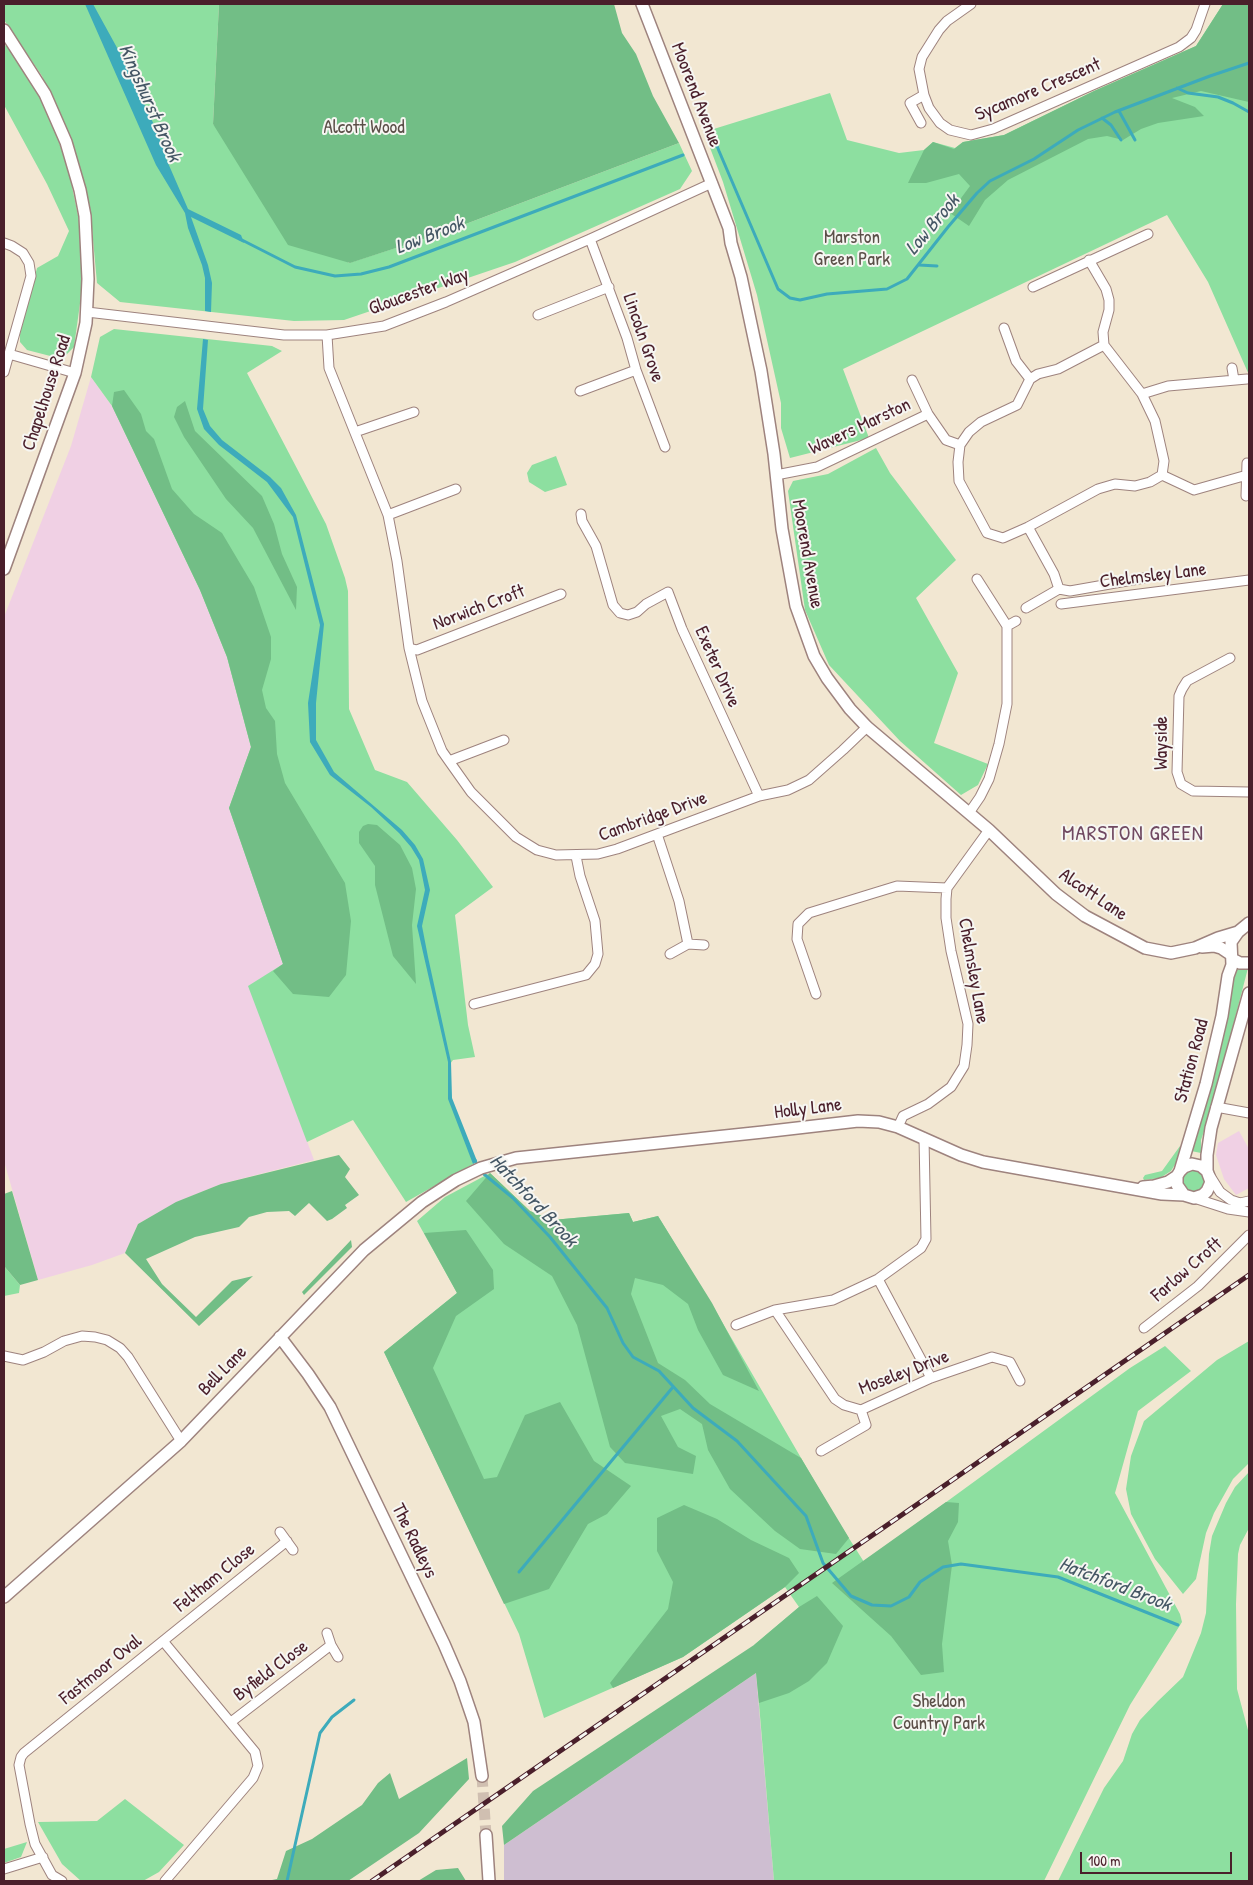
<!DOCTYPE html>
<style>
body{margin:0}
#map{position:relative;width:1253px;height:1885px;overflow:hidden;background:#f2e7d2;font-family:"Patrick Hand",sans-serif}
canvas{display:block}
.frame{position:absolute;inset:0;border:5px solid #4a1f2b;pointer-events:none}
.scale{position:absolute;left:1080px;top:1852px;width:152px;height:22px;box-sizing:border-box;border:2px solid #4a1f2b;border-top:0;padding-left:6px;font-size:15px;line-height:18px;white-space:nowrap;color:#4a1f2b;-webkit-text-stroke:4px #f6f6f2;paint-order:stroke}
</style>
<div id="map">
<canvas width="1253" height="1885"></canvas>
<div class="frame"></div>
<div class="scale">100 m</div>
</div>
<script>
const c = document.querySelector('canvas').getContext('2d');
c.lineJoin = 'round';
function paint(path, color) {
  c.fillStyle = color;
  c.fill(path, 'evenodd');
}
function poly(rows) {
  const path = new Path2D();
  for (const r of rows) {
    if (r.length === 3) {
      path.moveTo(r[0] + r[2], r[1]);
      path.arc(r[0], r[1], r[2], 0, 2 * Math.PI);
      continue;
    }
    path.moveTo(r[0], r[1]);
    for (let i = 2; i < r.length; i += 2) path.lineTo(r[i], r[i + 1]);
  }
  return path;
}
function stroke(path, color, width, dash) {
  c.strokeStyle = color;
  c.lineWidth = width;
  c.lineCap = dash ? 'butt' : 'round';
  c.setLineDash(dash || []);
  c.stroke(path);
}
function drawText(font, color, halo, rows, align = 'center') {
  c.font = font + ' "Patrick Hand",sans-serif';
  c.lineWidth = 4;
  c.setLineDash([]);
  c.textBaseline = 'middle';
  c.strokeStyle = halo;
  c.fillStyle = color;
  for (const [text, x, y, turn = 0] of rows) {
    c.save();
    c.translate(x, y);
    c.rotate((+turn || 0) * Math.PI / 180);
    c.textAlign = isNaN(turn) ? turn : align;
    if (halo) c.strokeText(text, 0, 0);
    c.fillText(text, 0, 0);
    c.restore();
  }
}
paint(poly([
 [91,377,112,406,200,590,227,657,251,747,229,808,284,964,249,986,314,1160,221,1184,177,1202,138,1224,125,1253,92,1265,38,1280,4,1161,4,617,71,446],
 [1239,1131,1249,1149,1249,1188,1236,1195,1224,1179,1216,1155,1218,1143]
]), '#f0d0e4');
paint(poly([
 [756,1673,774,1881,504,1881,504,1845]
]), '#cebed1');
paint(poly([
 [4,4,219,4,213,124,349,263,442,233,679,143,692,171,680,189,515,262,344,320,294,321,120,302,97,283,91,218,73,145,42,76,4,20],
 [1223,4,1249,4,1249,375,1208,282,1167,215,843,369,869,438,790,458,781,428,781,403,757,295,723,182,704,132,830,93,847,140,899,153,924,150,933,142,955,148,963,142,1004,135,1094,91,1196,46],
 [4,45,7,46,37,92,55,129,70,177,80,225,82,289,74,347,62,359,27,350,20,342,20,334,37,268,58,256,69,231,47,184,4,105],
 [114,329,272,346,282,351,247,373,326,524,345,578,348,591,349,709,375,770,407,782,457,840,493,887,455,915,468,1025,475,1057,453,1060,450,1064,449,1097,475,1163,406,1202,353,1120,307,1142,248,986,283,964,229,808,251,747,227,657,200,590,112,406,91,377,100,337],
 [876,448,890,473,956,560,916,598,958,673,934,743,988,764,978,785,961,795,900,741,829,665,805,610,788,491,793,481,828,474],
 [556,456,567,485,545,492,529,482,527,473,532,465],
 [1234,967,1241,969,1248,968,1212,1107,1201,1140,1201,1153,1191,1151],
 [1180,1146,1181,1148,1179,1158,1171,1171,1160,1178,1144,1180,1143,1178,1145,1175,1162,1171],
 [1194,1180,11],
 [490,1173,530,1211,552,1220,629,1213,633,1222,658,1216,718,1315,833,1513,864,1562,1130,1368,1165,1346,1191,1371,1138,1411,1115,1493,1180,1614,1182,1622,1130,1705,1044,1881,774,1881,754,1645,799,1607,785,1587,683,1657,544,1718,519,1634,384,1352,457,1293,417,1221,445,1197],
 [4,1266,20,1285,19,1293,4,1296],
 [1249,1341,1249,1463,1233,1479,1214,1513,1206,1533,1196,1579,1183,1594,1155,1559,1131,1514,1126,1489,1131,1456,1144,1421,1217,1360],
 [1249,1472,1249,1528,1240,1545,1238,1554,1236,1604,1237,1689,1249,1734,1249,1881,1058,1881,1104,1788,1123,1761,1132,1734,1140,1720,1158,1701,1183,1677,1201,1633,1206,1613,1209,1554,1212,1536,1226,1503,1235,1487],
 [125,1799,184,1845,159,1872,143,1881,81,1881,62,1864,38,1822,97,1821],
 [27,1842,21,1857,4,1863,4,1849]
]), '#8ddfa0');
paint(poly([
 [219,4,614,4,622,33,636,54,653,96,679,143,442,233,350,263,288,245,213,124],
 [1223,4,1249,4,1249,102,1201,91,1172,98,1195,107,1204,116,1158,123,1141,129,1123,140,1107,136,1088,139,1008,180,985,200,969,226,950,213,970,186,959,174,926,183,908,183,924,150,933,142,954,149,963,142,1004,135,1094,91,1196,46],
 [124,390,141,414,146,431,154,439,172,489,194,514,222,533,254,587,271,637,271,659,262,690,266,708,275,721,277,754,285,783,345,883,351,921,346,975,329,997,293,994,273,971,283,964,229,808,251,747,227,657,200,590,112,406,114,392],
 [185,401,195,431,262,496,274,524,282,554,297,587,296,610,253,528,226,499,184,437,174,417,177,407],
 [368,824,377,825,400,845,412,868,416,889,412,925,416,984,393,956,375,885,375,866,359,843,359,832,363,826],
 [339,1155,350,1169,345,1177,359,1195,345,1205,347,1208,332,1219,327,1221,309,1203,295,1216,289,1211,267,1212,249,1217,239,1227,195,1237,146,1259,162,1284,196,1317,232,1281,253,1276,199,1326,125,1253,138,1224,176,1202,221,1184],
 [490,1173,530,1211,552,1220,629,1213,633,1222,658,1216,712,1303,759,1391,723,1375,698,1330,688,1304,663,1285,635,1278,631,1294,658,1363,685,1380,710,1404,801,1458,849,1538,836,1554,800,1549,775,1531,730,1489,708,1450,702,1424,680,1409,661,1416,678,1447,696,1456,693,1474,625,1463,610,1447,577,1325,552,1276,504,1244,466,1201],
 [12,1191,38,1280,20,1285,4,1266,4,1194],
 [466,1230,493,1270,494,1289,456,1316,433,1368,484,1479,497,1477,525,1415,560,1402,594,1461,631,1486,607,1514,588,1524,549,1589,504,1604,384,1352,457,1293,424,1233],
 [351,1240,352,1247,304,1295,302,1292],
 [946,1502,959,1503,958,1522,948,1541,952,1565,942,1644,944,1672,921,1675,891,1636,832,1583],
 [684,1505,717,1519,751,1540,789,1558,799,1573,785,1587,683,1657,613,1688,610,1683,668,1609,673,1582,657,1551,657,1518],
 [817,1596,843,1626,827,1663,809,1681,789,1693,759,1703,756,1673,504,1845,502,1826,533,1791,754,1645,799,1607],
 [467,1758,469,1779,419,1833,348,1881,267,1881,277,1879,286,1851,312,1839,362,1805,378,1783,390,1773,399,1799],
 [458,1868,466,1881,418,1881,436,1870]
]), '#72be86');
paint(poly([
 [85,4,93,4,121,55,156,129,168,163,188,209,241,235,244,243,191,217,208,265,212,283,211,312,205,311,205,278,202,265,188,228,185,213,156,165],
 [203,339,208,340,203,409,210,426,222,440,270,477,281,488,296,515,324,624,316,703,316,740,334,772,402,830,415,845,423,859,430,890,422,926,428,957,451,1062,452,1098,477,1161,473,1164,448,1099,448,1062,417,926,425,890,419,860,411,847,399,833,371,807,330,775,310,742,308,703,320,625,293,517,267,482,219,445,204,429,197,409]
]), '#3dabbb');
stroke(poly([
 [1177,88,1188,93,1218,97,1233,103,1249,112],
 [1119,111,1135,140],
 [1102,118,1111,125,1121,140],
 [711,145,717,146,719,151,778,289,790,298,800,300,827,294,887,289,907,279,948,227,977,193,990,181,1034,159,1078,130,1115,112,1210,76,1249,63],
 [240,239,295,267,335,276,361,274,389,267,683,155],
 [919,265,937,266],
 [475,1160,479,1170,513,1198,550,1237,607,1308,623,1343,633,1357,659,1371,693,1408,737,1441,806,1516,823,1563,851,1596,872,1605,891,1606,909,1597,920,1582,943,1567,961,1564,1058,1577,1178,1625],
 [519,1572,673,1387],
 [287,1881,320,1733,332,1717,354,1700]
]), '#3dabbb', 3);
stroke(poly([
 [482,1776,486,1835]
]), '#d0bfb1', 11, [11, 5.5]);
const minor = poly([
 [971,4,947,21,939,30,922,57,919,69,924,95,929,108,940,123,950,130,971,135,993,129,1179,47,1191,38,1196,30,1205,4],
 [921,123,910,103,924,95],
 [590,239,627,338,636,370,665,447],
 [4,243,12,246,23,253,29,263,31,276,9,354,75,373],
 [1089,260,1106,289,1109,300,1109,310,1103,332,1104,345],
 [1033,287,1148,234],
 [87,312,284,335,327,335,384,326,446,302,590,239,712,183],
 [538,315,609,287],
 [1004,328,1016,361,1030,379],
 [327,335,329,368,388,515,397,561,409,648,422,701,442,751,449,761,471,792,516,837,537,850,556,855,598,854,617,849,759,796,788,790,809,780,843,750,867,727],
 [1232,368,1234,380],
 [4,372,9,354],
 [912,380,928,414],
 [580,391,636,370],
 [1142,394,1168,386,1247,379],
 [355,432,414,412],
 [776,475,817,467,928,414,946,440,960,445,969,432,981,422,1017,405,1030,379,1038,374,1058,369,1104,345,1142,394,1155,421,1164,461,1162,475,1150,482,1135,486,1115,484,1098,489,1028,527,1003,538,987,533,959,481,958,462,960,445],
 [1162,475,1194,490,1247,475],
 [1246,496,1247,463],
 [581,514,582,521,596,546,613,605,620,613,628,615,637,612,646,604,668,592,682,629,759,796],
 [388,515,456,489],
 [1028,527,1054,574,1059,589],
 [977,579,1007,626],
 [1061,604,1249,580],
 [1026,608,1059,589,1070,591,1144,578],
 [1007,626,1016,621],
 [409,648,417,650,561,594],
 [1230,658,1187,681,1182,689,1179,696,1177,772,1181,784,1193,791,1249,792],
 [449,761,504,740],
 [969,813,980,797,989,779,999,744,1007,704,1007,626],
 [657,834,679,901,688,944],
 [670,954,688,944,704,945],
 [816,994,797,939,798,924,809,913,897,886,947,888],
 [474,1004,586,975,595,964,598,954,595,921,580,876,576,856],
 [1216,1107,1249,1113],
 [898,1127,903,1116,928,1104,951,1087,964,1066,967,1045,968,1024,951,951,946,918,946,899,947,888,989,830],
 [1210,1176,1220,1192,1231,1200,1240,1203,1249,1201],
 [1194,1198,1228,1209,1249,1212],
 [878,1279,931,1378],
 [775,1310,835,1399,844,1405,861,1410,931,1378,992,1357,1010,1362,1020,1381],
 [736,1325,775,1310,833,1300,878,1279,921,1248,926,1239,924,1138],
 [1144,1328,1198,1286,1249,1235],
 [4,1356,23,1360,44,1352,64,1341,82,1336,95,1337,107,1340,120,1348,128,1357,181,1441],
 [821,1451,866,1425,861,1410],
 [280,1532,293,1550],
 [327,1633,331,1645,338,1657],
 [163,1641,287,1541],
 [231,1722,331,1645],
 [4,1869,43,1857],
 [62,1881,52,1875,35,1844,30,1824,19,1765,21,1757,24,1753,163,1641,255,1752,258,1766,253,1778,165,1881]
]);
const tertiary = poly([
 [642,4,729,228,731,243,741,277,761,371,774,454,782,529,796,606,814,656,827,678,850,709,867,727,989,830,1056,894,1085,916,1145,948,1171,953,1195,948,1218,938,1238,932],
 [4,30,45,94,66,142,80,190,85,216,88,279,86,323,75,373,4,569],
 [1202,947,1214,946,1221,948,1230,954],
 [1232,959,1240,963,1249,963],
 [1180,1171,1206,1084,1222,1016,1228,976,1232,965,1231,942,1238,932,1249,923],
 [1207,1171,1207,1155,1211,1128,1249,993],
 [1143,1187,1154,1186,1168,1182,1177,1176],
 [280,1337,308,1374,330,1407,444,1644,460,1681,474,1722,482,1776],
 [4,1597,181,1441,364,1250,422,1202,456,1180,481,1168,516,1158,763,1132,858,1121,879,1122,898,1127,961,1155,983,1162,1162,1194,1184,1195,1194,1198,1203,1195,1207,1191,1211,1182,1207,1171,1201,1166,1192,1164,1184,1167,1180,1171,1177,1176,1177,1185,1184,1195],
 [486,1835,489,1881]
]);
stroke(minor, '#9e837e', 11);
stroke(tertiary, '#9e837e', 14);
stroke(minor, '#fff', 9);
stroke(tertiary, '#fff', 11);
const rail = poly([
 [372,1881,1249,1275]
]);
stroke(rail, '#4a1f2b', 5);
stroke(rail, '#f6f6f2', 3, [9]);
drawText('19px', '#4a1f2b', '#f6f6f2', [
 ["Sycamore Crescent",1038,90,-23],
 ["Moorend Avenue",696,95,69],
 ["Gloucester Way",419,292,-20],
 ["Lincoln Grove",643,338,71],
 ["Chapelhouse Road",47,393,-72],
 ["Wavers Marston",860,427,-25],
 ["Moorend Avenue",807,554,80],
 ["Chelmsley Lane",1153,576,-7],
 ["Norwich Croft",479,608,-21],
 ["Exeter Drive",717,667,66],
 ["Wayside",1162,743,-90],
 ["Cambridge Drive",653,817,-20],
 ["Alcott Lane",1093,895,34],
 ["Chelmsley Lane",973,971,80],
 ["Station Road",1192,1061,-75],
 ["Holly Lane",808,1109,-7],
 ["Farlow Croft",1187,1270,-41],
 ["Bell Lane",223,1371,-46],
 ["Moseley Drive",904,1373,-21],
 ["The Radleys",414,1541,64],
 ["Feltham Close",215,1578,-39],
 ["Fastmoor Oval",101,1670,-39],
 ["Byfield Close",271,1671,-37]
]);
drawText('19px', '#5b4f48', '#f6f6f2', [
 ["Alcott Wood",364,128],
 ["Marston",852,238],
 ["Green Park",852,260],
 ["Sheldon",939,1702],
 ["Country Park",939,1724]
]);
drawText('italic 20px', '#455765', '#f6f6f2', [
 ["Kingshurst Brook",149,103,66],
 ["Low Brook",933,225,-50],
 ["Low Brook",430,236,-21],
 ["Hatchford Brook",533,1201,47],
 ["Hatchford Brook",1115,1585,21]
]);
c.letterSpacing = '1px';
drawText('21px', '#704961', '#f6f6f2', [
 ["MARSTON GREEN",1133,834]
]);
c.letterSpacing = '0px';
</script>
